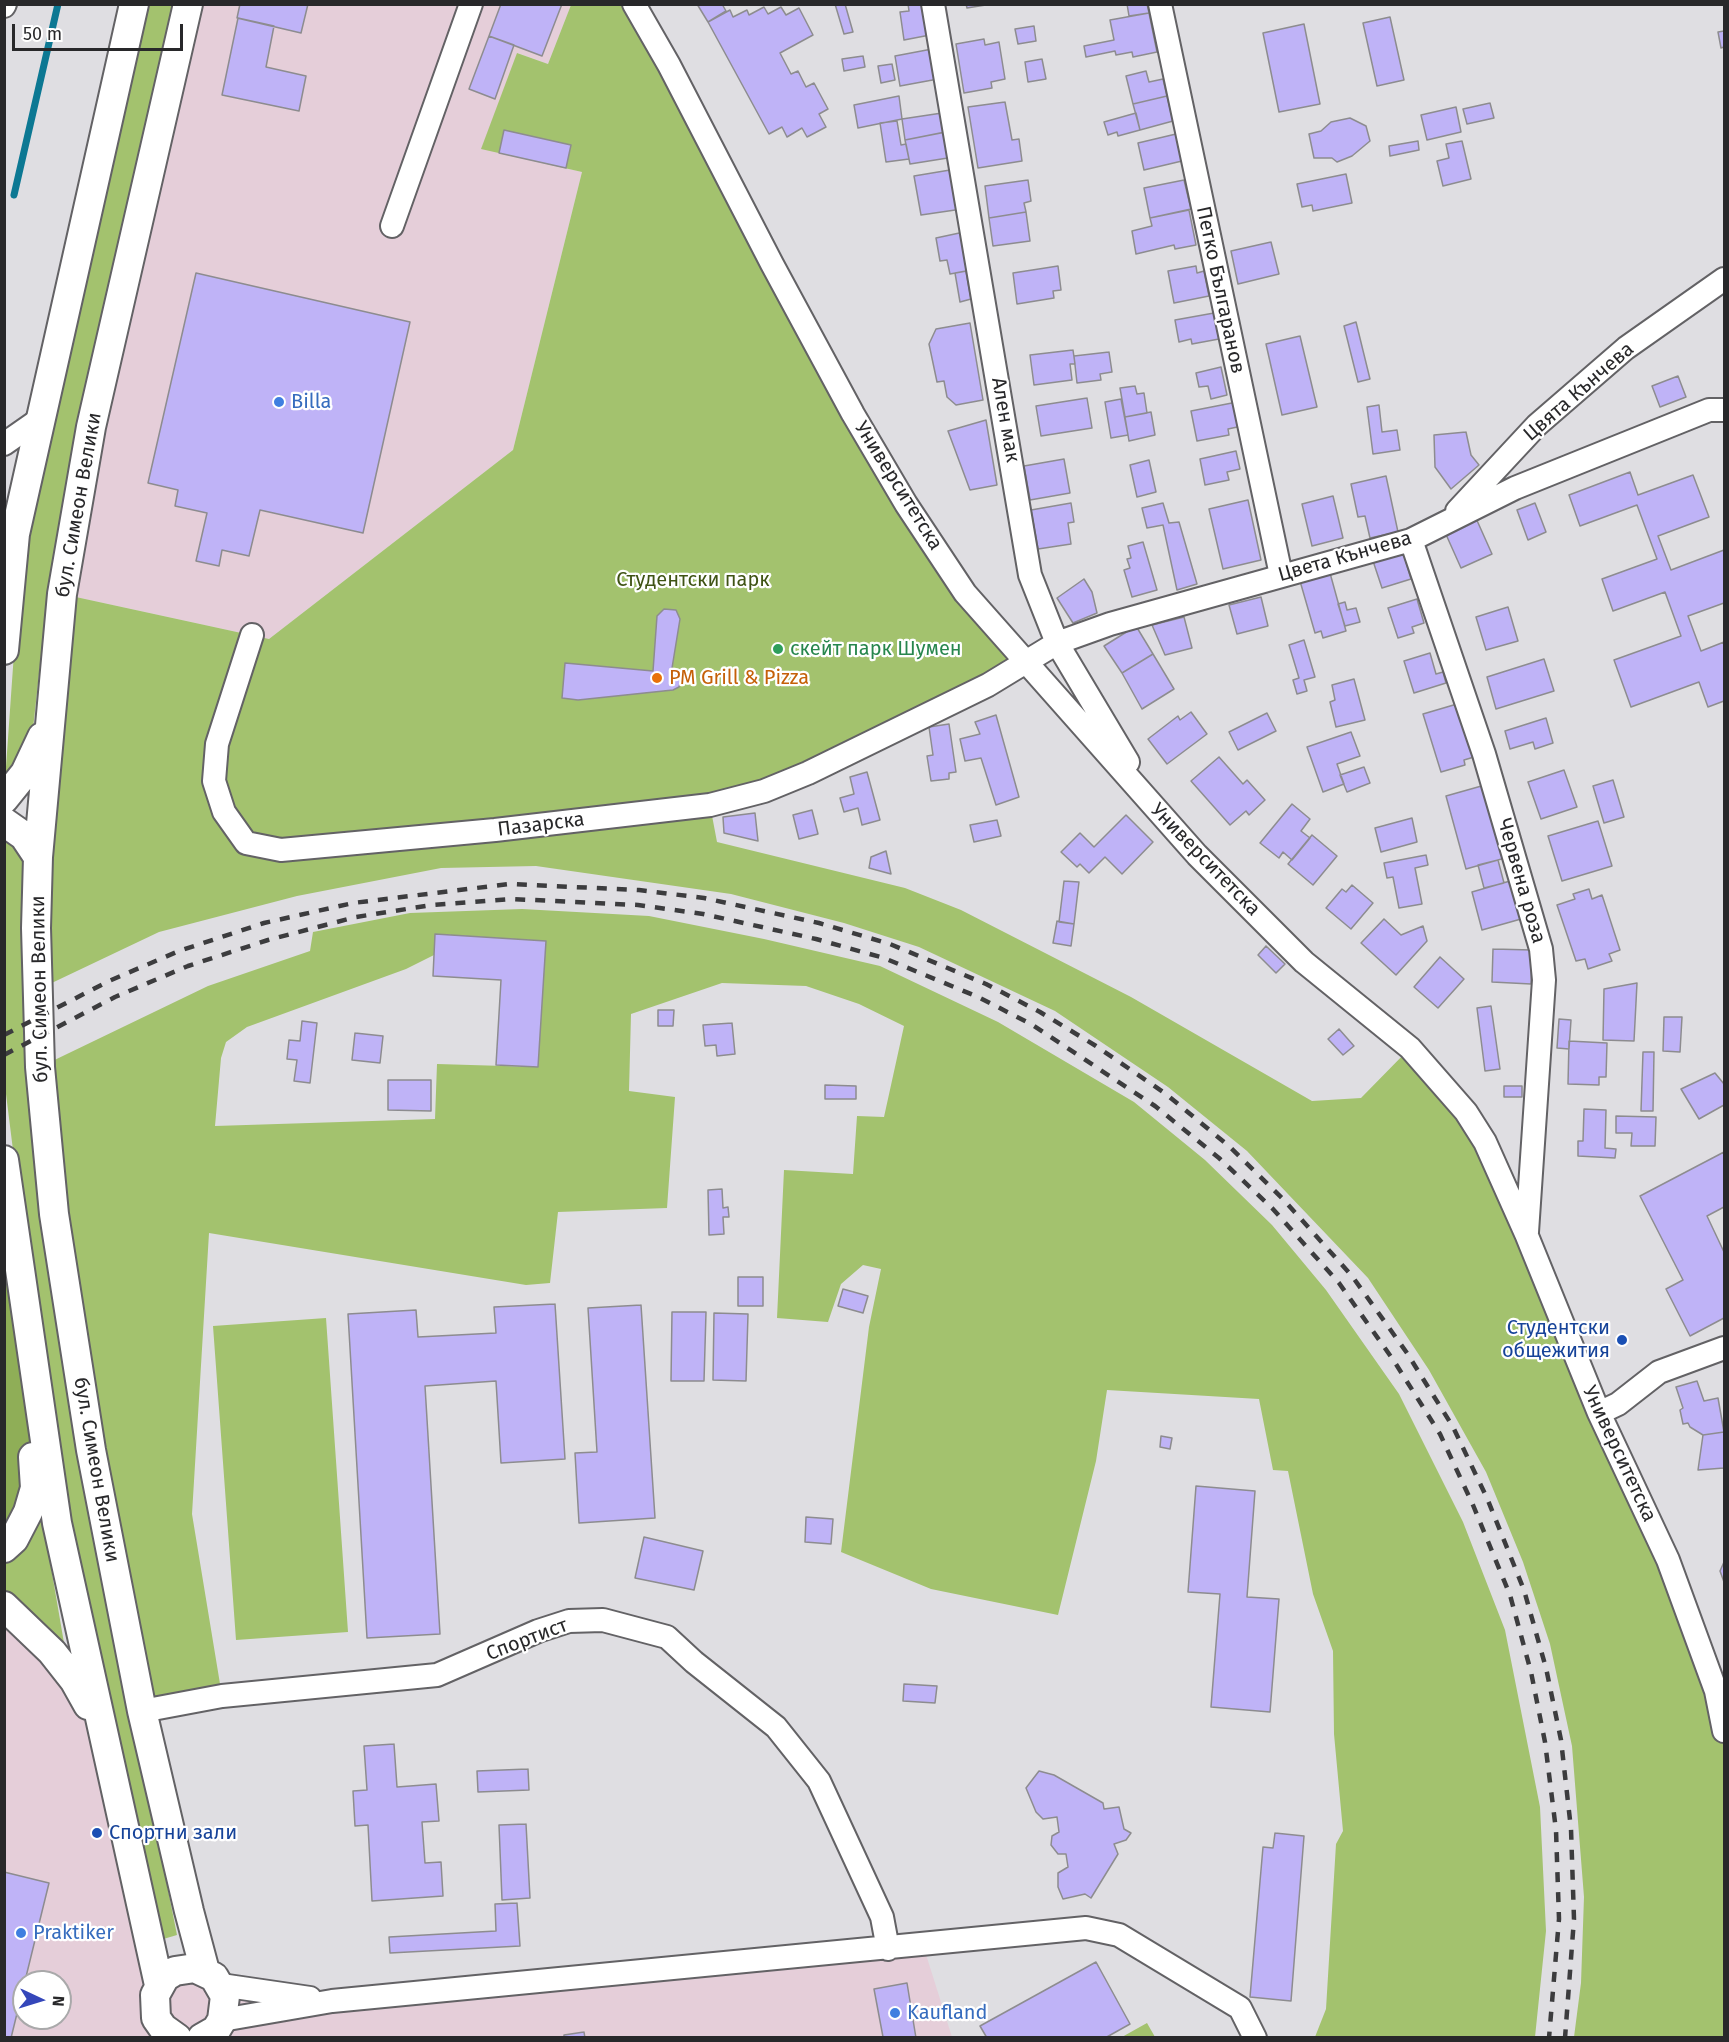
<!DOCTYPE html>
<meta charset="utf-8">
<style>
body{margin:0}
#map{position:relative;width:1729px;height:2042px;overflow:hidden;background:#dfdee2;font-family:"Fira Sans",sans-serif}
canvas{display:block}
.frame{position:absolute;inset:0;border:6px solid #28282a;pointer-events:none}
.north{position:absolute;left:12px;top:1970px;width:60px;height:60px;box-sizing:border-box;background:#fff;border:2px solid #a9a9aa;border-radius:50%;rotate:94deg;font-size:16px;font-weight:700;line-height:24px;text-align:center;color:#28282a}
.north::after{content:'';display:block;margin:auto;width:21px;height:27px;background:#3547ba;clip-path:polygon(50% 0,100% 100%,50% 72%,0 100%)}
.scale{position:absolute;left:12px;top:24px;width:171px;height:27px;box-sizing:border-box;border:3px solid #28282a;border-top:0;padding-left:8px;font-size:18px;line-height:21px;white-space:nowrap;color:#28282a;-webkit-text-stroke:4px #fff;paint-order:stroke}
</style>
<div id="map">
<canvas width="1729" height="2042"></canvas>
<div class="frame"></div>
<div class="north">N</div>
<div class="scale">50 m</div>
</div>
<script>
const c = document.querySelector('canvas').getContext('2d');
c.lineJoin = 'round';
function paint(path, color) {
  c.fillStyle = color;
  c.fill(path, 'evenodd');
}
function poly(rows) {
  const path = new Path2D();
  for (const r of rows) {
    path.moveTo(r[0], r[1]);
    for (let i = 2; i < r.length; i += 2) path.lineTo(r[i], r[i + 1]);
  }
  return path;
}
function stroke(path, color, width, dash) {
  c.strokeStyle = color;
  c.lineWidth = width;
  c.lineCap = dash ? 'butt' : 'round';
  c.setLineDash(dash || []);
  c.stroke(path);
}
function drawText(font, color, halo, rows, align = 'center') {
  c.font = font + ' "Fira Sans",sans-serif';
  c.lineWidth = 4.5;
  c.setLineDash([]);
  c.textBaseline = 'middle';
  c.strokeStyle = halo;
  c.fillStyle = color;
  for (const [text, x, y, turn = 0] of rows) {
    c.save();
    c.translate(x, y);
    c.rotate((+turn || 0) * Math.PI / 180);
    c.textAlign = isNaN(turn) ? turn : align;
    if (halo) c.strokeText(text, 0, 0);
    c.fillText(text, 0, 0);
    c.restore();
  }
}
paint(poly([
 [188,5,571,5,548,64,518,53,482,148,582,172,513,450,269,639,62,594],
 [4,1606,101,1731,159,1985,185,1968,332,2001,923,1945,952,2037,5,2037],
 [24,1982,60,1982,60,2018,24,2018]
]), '#e5ced9');
paint(poly([
 [143,5,178,5,77,433,45,619,31,747,5,781,22,539],
 [571,5,634,5,853,414,1026,663,710,805,717,842,905,888,961,910,1131,997,1312,1101,1361,1098,1410,1048,1466,1112,1527,1236,1724,1731,1724,2037,1574,2037,1581,1983,1584,1897,1572,1746,1550,1644,1523,1562,1486,1472,1429,1370,1368,1278,1247,1151,1168,1087,1055,1011,919,947,844,923,731,894,536,866,441,868,297,896,159,932,37,990,91,1502,177,1935,160,1940,68,1501,23,1230,4,1078,4,834,33,860,62,594,269,639,513,450,582,172,481,149,517,53,548,64],
 [522,909,649,916,764,939,880,966,998,1022,1134,1102,1205,1160,1272,1225,1326,1290,1399,1394,1463,1522,1505,1630,1540,1807,1546,1931,1535,2037,1315,2037,1326,2009,1336,1844,1343,1831,1334,1734,1333,1651,1313,1594,1288,1471,1273,1470,1259,1399,1107,1390,1096,1461,1058,1615,931,1589,841,1552,869,1327,881,1269,863,1265,841,1284,828,1322,777,1318,784,1170,853,1174,857,1116,884,1117,904,1026,859,1004,806,986,722,983,631,1014,629,1091,675,1097,667,1208,558,1212,550,1283,526,1285,209,1233,192,1514,222,1696,142,1711,40,1067,208,986,310,951,313,932,410,913],
 [436,934,545,941,538,1067,437,1064,435,1119,215,1126,221,1058,226,1042,247,1027,406,969,434,955],
 [326,1318,348,1632,236,1640,213,1326],
 [41,1509,64,1643,5,1590,5,1558],
 [1147,2023,1155,2037,1122,2037,1138,2028]
]), '#a3c26e');
paint(poly([
 [4,1160,26,1315,35,1488,4,1548]
]), '#8fae57');
stroke(poly([
 [14,195,58,4]
]), '#0c7893', 7);
const building = poly([
 [240,4,308,4,301,33,237,18,240,4],
 [501,4,562,4,542,56,489,36,501,4],
 [697,4,722,4,726,11,708,22,697,4],
 [835,4,845,4,853,32,844,34,835,4],
 [908,4,925,4,930,35,904,40,900,12,909,11,908,4],
 [966,4,992,4,967,8,966,4],
 [1127,4,1147,4,1149,13,1129,16,1127,4],
 [764,7,768,14,781,7,786,15,799,8,813,35,780,53,791,74,798,71,806,87,814,83,828,109,819,114,826,127,807,137,802,128,787,137,782,127,769,134,708,22,730,10,733,17,747,10,749,15,764,7],
 [1149,13,1157,52,1133,57,1132,52,1116,55,1115,51,1086,57,1084,46,1114,40,1110,20,1149,13],
 [1390,17,1404,80,1377,86,1363,23,1390,17],
 [238,18,274,26,266,67,306,76,299,111,222,95,238,18],
 [1304,24,1320,104,1279,112,1263,33,1304,24],
 [1034,26,1036,41,1018,44,1015,29,1034,26],
 [1724,31,1724,47,1721,48,1718,32,1724,31],
 [489,36,514,45,495,99,469,89,489,36],
 [984,39,985,45,999,42,1005,79,991,82,992,88,964,93,956,44,984,39],
 [932,49,938,79,900,86,895,56,932,49],
 [863,56,865,67,844,71,842,59,863,56],
 [1042,59,1046,79,1028,82,1025,62,1042,59],
 [892,64,895,80,881,83,878,66,892,64],
 [1146,71,1149,82,1163,79,1167,96,1133,104,1126,76,1146,71],
 [899,96,902,119,858,128,854,105,899,96],
 [1167,96,1173,121,1140,130,1133,104,1167,96],
 [1005,102,1012,140,1019,139,1022,161,978,168,968,107,1005,102],
 [1490,103,1494,118,1467,124,1463,109,1490,103],
 [1456,107,1461,132,1427,140,1421,115,1456,107],
 [942,113,946,132,905,140,902,119,942,113],
 [1136,113,1140,130,1118,136,1117,132,1108,135,1104,122,1136,113],
 [1350,118,1366,126,1370,141,1352,156,1337,162,1332,158,1314,158,1309,134,1321,131,1331,122,1350,118],
 [897,121,901,145,906,144,909,159,886,162,880,123,897,121],
 [504,130,571,145,566,168,499,153,504,130],
 [950,131,954,157,910,164,905,140,950,131],
 [1176,134,1182,161,1144,170,1138,143,1176,134],
 [1418,141,1419,150,1390,156,1389,146,1418,141],
 [1462,141,1471,179,1443,186,1437,161,1449,158,1446,144,1462,141],
 [956,169,962,209,921,215,914,176,956,169],
 [1346,174,1352,203,1313,211,1312,205,1302,207,1297,184,1346,174],
 [1028,180,1031,201,1024,203,1026,212,989,218,985,186,1028,180],
 [1184,180,1191,209,1150,218,1144,188,1184,180],
 [1189,210,1196,245,1175,249,1174,245,1136,254,1132,231,1152,226,1150,218,1189,210],
 [1026,212,1030,241,993,246,989,218,1026,212],
 [964,232,972,270,950,274,947,260,940,261,936,238,964,232],
 [1271,242,1279,274,1238,284,1231,251,1271,242],
 [1058,266,1061,290,1053,291,1054,298,1017,304,1013,273,1058,266],
 [1196,266,1197,273,1204,271,1209,296,1174,303,1168,271,1196,266],
 [966,271,971,299,960,302,955,273,966,271],
 [196,273,410,322,363,533,260,510,249,556,222,550,219,566,196,561,207,513,175,506,178,490,148,483,196,273],
 [1214,313,1219,339,1192,344,1191,339,1179,342,1175,320,1214,313],
 [1356,322,1370,379,1358,382,1344,326,1356,322],
 [970,323,983,400,956,405,947,397,944,381,937,382,929,344,936,329,970,323],
 [1300,336,1317,407,1282,415,1266,344,1300,336],
 [1073,350,1075,364,1070,364,1072,380,1034,385,1030,355,1073,350],
 [1109,352,1112,372,1100,374,1101,380,1077,383,1074,356,1109,352],
 [1221,367,1227,395,1211,399,1208,386,1199,387,1196,373,1221,367],
 [1678,376,1686,397,1660,407,1652,386,1678,376],
 [1135,386,1137,394,1144,393,1147,413,1125,417,1120,388,1135,386],
 [1087,398,1092,428,1041,436,1036,406,1087,398],
 [1121,399,1128,435,1111,438,1105,402,1121,399],
 [1237,402,1242,426,1228,429,1229,435,1197,441,1191,411,1237,402],
 [1379,405,1382,432,1397,430,1400,450,1373,454,1367,407,1379,405],
 [1151,412,1155,435,1129,441,1125,417,1151,412],
 [986,420,997,485,970,490,948,431,986,420],
 [1466,432,1471,455,1479,465,1451,489,1435,467,1434,435,1466,432],
 [1236,451,1240,469,1227,472,1229,480,1205,485,1200,459,1236,451],
 [1064,459,1070,493,1030,500,1024,466,1064,459],
 [1149,460,1156,492,1137,497,1130,465,1149,460],
 [1630,472,1638,495,1693,475,1709,517,1658,536,1671,570,1724,550,1724,603,1688,616,1701,651,1724,642,1724,701,1708,707,1699,682,1631,707,1614,660,1681,636,1665,592,1613,611,1602,579,1657,559,1637,505,1580,526,1569,495,1630,472],
 [1386,476,1398,532,1370,538,1365,516,1358,517,1351,484,1386,476],
 [1333,496,1343,538,1312,546,1302,504,1333,496],
 [1248,500,1261,560,1223,569,1209,509,1248,500],
 [1071,503,1074,522,1068,523,1071,544,1038,549,1031,510,1071,503],
 [1163,503,1169,523,1179,522,1197,584,1177,590,1163,525,1147,528,1142,508,1163,503],
 [1535,503,1546,532,1528,540,1517,510,1535,503],
 [1475,516,1492,554,1461,568,1444,530,1475,516],
 [1143,542,1157,590,1132,597,1124,570,1130,568,1127,559,1131,558,1128,546,1143,542],
 [1403,552,1411,579,1382,588,1373,561,1403,552],
 [1330,573,1346,631,1323,638,1321,631,1315,633,1300,581,1330,573],
 [1084,579,1092,592,1097,613,1073,623,1057,598,1084,579],
 [1261,597,1268,626,1237,634,1229,605,1261,597],
 [1417,599,1424,623,1412,627,1414,633,1398,638,1388,608,1417,599],
 [1345,602,1347,610,1356,608,1360,622,1345,626,1338,604,1345,602],
 [1508,607,1518,641,1486,650,1476,617,1508,607],
 [664,609,676,610,680,619,672,668,681,680,679,687,673,690,578,700,562,698,565,663,653,671,657,616,664,609],
 [1184,617,1192,648,1165,655,1152,625,1184,617],
 [1136,626,1153,654,1122,673,1104,646,1136,626],
 [1304,640,1315,677,1304,680,1307,691,1297,694,1293,680,1299,678,1289,645,1304,640],
 [1430,653,1436,674,1443,672,1446,683,1414,693,1404,661,1430,653],
 [1153,654,1174,689,1142,709,1122,673,1153,654],
 [1544,659,1554,691,1496,709,1487,677,1544,659],
 [1354,679,1365,720,1336,727,1330,702,1335,700,1332,685,1354,679],
 [1457,704,1474,757,1464,760,1465,765,1441,772,1423,714,1457,704],
 [1191,712,1207,734,1167,764,1148,739,1178,716,1180,720,1191,712],
 [1267,713,1276,731,1238,750,1229,732,1267,713],
 [996,715,1019,797,996,805,981,758,965,761,960,739,980,734,975,722,996,715],
 [1546,718,1553,743,1535,749,1533,742,1510,749,1505,731,1546,718],
 [949,724,956,772,949,773,949,779,931,781,927,756,933,755,929,727,949,724],
 [1351,732,1360,756,1337,764,1344,784,1323,792,1307,747,1351,732],
 [1219,757,1243,784,1247,780,1265,800,1249,815,1246,811,1230,825,1191,781,1219,757],
 [1364,767,1370,783,1347,792,1340,775,1364,767],
 [1564,770,1577,807,1541,819,1528,782,1564,770],
 [867,772,880,820,862,825,858,808,844,812,840,798,854,794,850,777,867,772],
 [1613,780,1624,817,1604,823,1593,786,1613,780],
 [1485,785,1505,858,1466,869,1446,796,1485,785],
 [1292,804,1310,819,1301,831,1310,838,1292,860,1283,852,1279,858,1260,843,1292,804],
 [812,810,818,834,799,839,793,815,812,810],
 [755,813,758,841,724,833,723,817,755,813],
 [1126,815,1153,842,1122,874,1105,857,1089,873,1080,864,1077,867,1061,852,1080,833,1094,847,1126,815],
 [1412,818,1417,842,1381,852,1375,828,1412,818],
 [997,820,1001,836,974,842,970,825,997,820],
 [1598,821,1612,866,1562,881,1548,836,1598,821],
 [1312,835,1337,856,1313,885,1288,864,1312,835],
 [886,851,891,874,869,868,871,857,886,851],
 [1426,855,1428,865,1415,868,1422,904,1399,908,1393,877,1387,878,1384,863,1426,855],
 [1498,860,1504,883,1484,888,1478,865,1498,860],
 [1064,881,1079,882,1074,924,1059,922,1064,881],
 [1510,881,1521,919,1482,930,1472,892,1510,881],
 [1352,885,1373,903,1351,929,1326,908,1342,889,1346,892,1352,885],
 [1589,889,1592,899,1602,895,1620,950,1609,954,1612,961,1588,969,1585,959,1576,961,1557,905,1575,899,1573,894,1589,889],
 [1384,919,1401,935,1423,926,1427,941,1396,975,1361,943,1384,919],
 [1057,921,1074,924,1071,946,1053,943,1057,921],
 [435,934,546,941,538,1067,496,1065,501,980,433,976,435,934],
 [1266,946,1285,964,1276,973,1258,955,1266,946],
 [1493,949,1532,950,1531,984,1492,982,1493,949],
 [1440,957,1464,979,1438,1008,1414,987,1440,957],
 [1637,983,1634,1041,1603,1040,1604,989,1637,983],
 [1491,1006,1500,1069,1485,1071,1477,1008,1491,1006],
 [658,1010,674,1010,673,1026,658,1026,658,1010],
 [1664,1017,1682,1017,1680,1052,1663,1051,1664,1017],
 [1559,1019,1571,1020,1569,1049,1557,1048,1559,1019],
 [302,1021,317,1023,310,1083,294,1081,297,1060,287,1059,289,1040,300,1041,302,1021],
 [732,1023,735,1054,717,1056,716,1045,705,1046,703,1025,732,1023],
 [1339,1029,1354,1046,1343,1055,1328,1039,1339,1029],
 [355,1033,383,1036,380,1063,352,1060,355,1033],
 [1569,1041,1607,1043,1606,1077,1599,1077,1599,1085,1568,1084,1569,1041],
 [1643,1052,1654,1052,1653,1111,1641,1111,1643,1052],
 [1715,1073,1724,1084,1724,1105,1699,1119,1681,1089,1715,1073],
 [388,1080,431,1080,431,1111,388,1110,388,1080],
 [825,1085,856,1086,856,1099,825,1099,825,1085],
 [1504,1086,1522,1086,1522,1097,1504,1097,1504,1086],
 [1584,1109,1606,1110,1605,1148,1616,1149,1615,1158,1578,1156,1578,1141,1583,1141,1584,1109],
 [1616,1116,1656,1117,1655,1146,1631,1146,1632,1133,1616,1133,1616,1116],
 [1724,1152,1724,1207,1707,1216,1724,1252,1724,1318,1690,1336,1666,1289,1683,1280,1640,1196,1724,1152],
 [722,1189,723,1208,728,1207,729,1217,723,1217,724,1234,709,1235,708,1190,722,1189],
 [738,1277,763,1277,763,1306,738,1306,738,1277],
 [843,1289,868,1296,863,1313,838,1306,843,1289],
 [555,1304,565,1459,501,1463,496,1381,425,1386,440,1634,367,1638,348,1314,416,1310,418,1337,496,1333,494,1307,555,1304],
 [641,1305,655,1518,579,1523,575,1453,597,1452,588,1308,641,1305],
 [672,1312,706,1312,704,1381,671,1381,672,1312],
 [714,1313,748,1314,746,1381,713,1380,714,1313],
 [1697,1381,1704,1401,1718,1398,1724,1432,1703,1435,1690,1427,1688,1423,1683,1424,1680,1410,1683,1408,1676,1387,1697,1381],
 [1724,1432,1724,1468,1698,1470,1703,1435,1724,1432],
 [1161,1436,1172,1438,1170,1449,1160,1447,1161,1436],
 [1196,1486,1255,1491,1247,1597,1279,1599,1270,1712,1211,1707,1220,1594,1188,1592,1196,1486],
 [806,1517,833,1519,831,1544,805,1542,806,1517],
 [644,1537,703,1551,694,1590,635,1578,644,1537],
 [1724,1562,1724,1582,1720,1571,1724,1562],
 [904,1684,937,1686,935,1703,903,1701,904,1684],
 [394,1744,397,1787,436,1784,439,1821,422,1822,425,1863,441,1862,443,1896,372,1901,368,1825,355,1826,353,1791,367,1790,364,1746,394,1744],
 [528,1769,529,1790,478,1792,477,1771,528,1769],
 [1039,1771,1054,1775,1103,1803,1104,1809,1119,1807,1124,1829,1131,1833,1126,1840,1114,1844,1118,1854,1091,1898,1085,1894,1063,1899,1058,1887,1058,1873,1068,1867,1066,1854,1058,1854,1051,1845,1052,1836,1059,1832,1057,1817,1043,1819,1036,1812,1026,1788,1039,1771],
 [526,1824,530,1898,502,1900,499,1825,526,1824],
 [1275,1833,1304,1836,1291,2001,1250,1997,1263,1847,1273,1848,1275,1833],
 [4,1872,49,1883,11,2038,4,2038,4,1872],
 [517,1903,520,1946,390,1953,389,1937,496,1931,495,1904,517,1903],
 [1096,1962,1130,2024,1105,2038,987,2038,980,2026,1096,1962],
 [907,1983,916,2038,879,2038,883,2037,874,1989,907,1983],
 [584,2032,585,2038,564,2038,564,2035,584,2032]
]);
paint(building, '#bfb3f7');
stroke(building, '#8d8c8f', 1.5);
const minor = poly([
 [634,4,669,65,772,264,853,414,906,504,965,593,1197,855,1304,962,1410,1048,1466,1112,1485,1142,1527,1236,1599,1413,1668,1560,1716,1691,1724,1731],
 [933,4,1030,575,1057,643,1128,762],
 [1160,4,1281,575],
 [4,6,5,4],
 [392,226,471,4],
 [4,444,40,419],
 [1457,511,1537,425,1626,348,1724,279],
 [1411,540,1484,754,1541,949,1544,980,1527,1232],
 [252,635,217,744,214,781,224,812,246,843,281,850,495,830,710,805,764,791,808,773,988,685,1057,643,1110,624,1411,540,1515,488,1709,410,1724,410],
 [1599,1413,1618,1404,1659,1372,1724,1348],
 [142,1711,222,1696,437,1675,538,1631,569,1621,603,1620,667,1637,694,1662,776,1727,819,1781,882,1917,888,1949],
 [221,1985,310,1998],
 [222,2020,332,2001,1086,1928,1119,1935,1240,2008,1255,2038]
]);
const major = poly([
 [188,4,91,427,62,594,38,857,36,928,40,1067,54,1214,91,1450,142,1711,189,1911,205,1971],
 [4,650,15,534,134,4],
 [4,799,25,773,42,737],
 [4,822,24,836,38,857],
 [4,1160,57,1523,159,1985],
 [4,1548,14,1539,28,1512,35,1488,33,1457],
 [4,1606,52,1652,74,1680,88,1705],
 [177,2038,163,2028,156,2018,155,1995,165,1977,175,1971,195,1968,214,1977,225,1996,222,2020,216,2030,202,2038]
]);
stroke(minor, '#636265', 26);
stroke(major, '#636265', 32);
stroke(minor, '#fff', 22);
stroke(major, '#fff', 28);
stroke(poly([
 [4,1035,109,981,179,951,264,923,353,903,509,884,639,890,704,898,819,923,890,944,986,984,1040,1012,1096,1046,1166,1094,1230,1147,1283,1199,1352,1276,1407,1353,1453,1427,1487,1498,1524,1590,1546,1668,1561,1740,1571,1829,1574,1919,1565,2038],
 [4,1055,115,997,188,966,268,940,356,917,432,905,512,899,638,905,703,914,816,939,884,958,978,997,1031,1024,1155,1106,1219,1158,1272,1208,1339,1283,1394,1361,1440,1434,1473,1505,1510,1595,1531,1672,1545,1742,1556,1830,1559,1919,1549,2038]
]), '#3c3c3e', 4.5, [10, 10]);
for (const [x, y, r, color] of [
 [279,402,6,"#3f7fe0"],
 [778,649,6,"#2e9e5b"],
 [657,678,6,"#e8710a"],
 [1622,1340,6,"#1a4fb4"],
 [97,1833,6,"#1a4fb4"],
 [21,1933,6,"#3f7fe0"],
 [895,2013,6,"#3f7fe0"]
]) {
  const dot = new Path2D();
  dot.arc(x, y, r, 0, 2 * Math.PI);
  c.fillStyle = color;
  c.fill(dot);
  stroke(dot, '#fff', 2);
}
drawText('20px', '#28282a', '#fff', [
 ["Петко Българанов",1220,290,78],
 ["Цвята Кънчева",1579,392,-41],
 ["Ален мак",1005,420,80],
 ["Университетска",898,486,58],
 ["бул. Симеон Велики",79,505,-80],
 ["Цвета Кънчева",1345,557,-16],
 ["Пазарска",541,825,-7],
 ["Университетска",1205,860,46],
 ["Червена роза",1521,881,74],
 ["бул. Симеон Велики",40,989,-91],
 ["Университетска",1619,1454,65],
 ["бул. Симеон Велики",96,1470,80],
 ["Спортист",527,1640,-21]
]);
drawText('20px', '#366cbe', '#fff', [
 ["Billa",291,402],
 ["Praktiker",33,1933],
 ["Kaufland",907,2013]
], 'left');
drawText('20px', '#3f5314', '#fff', [
 ["Студентски парк",693,580]
]);
drawText('20px', '#27864d', '#fff', [
 ["скейт парк Шумен",790,649]
], 'left');
drawText('20px', '#c56008', '#fff', [
 ["PM Grill & Pizza",669,678]
], 'left');
drawText('20px', '#164399', '#fff', [
 ["Студентски",1610,1328],
 ["общежития",1610,1351],
 ["Спортни зали",109,1833,"left"]
], 'right');
</script>
